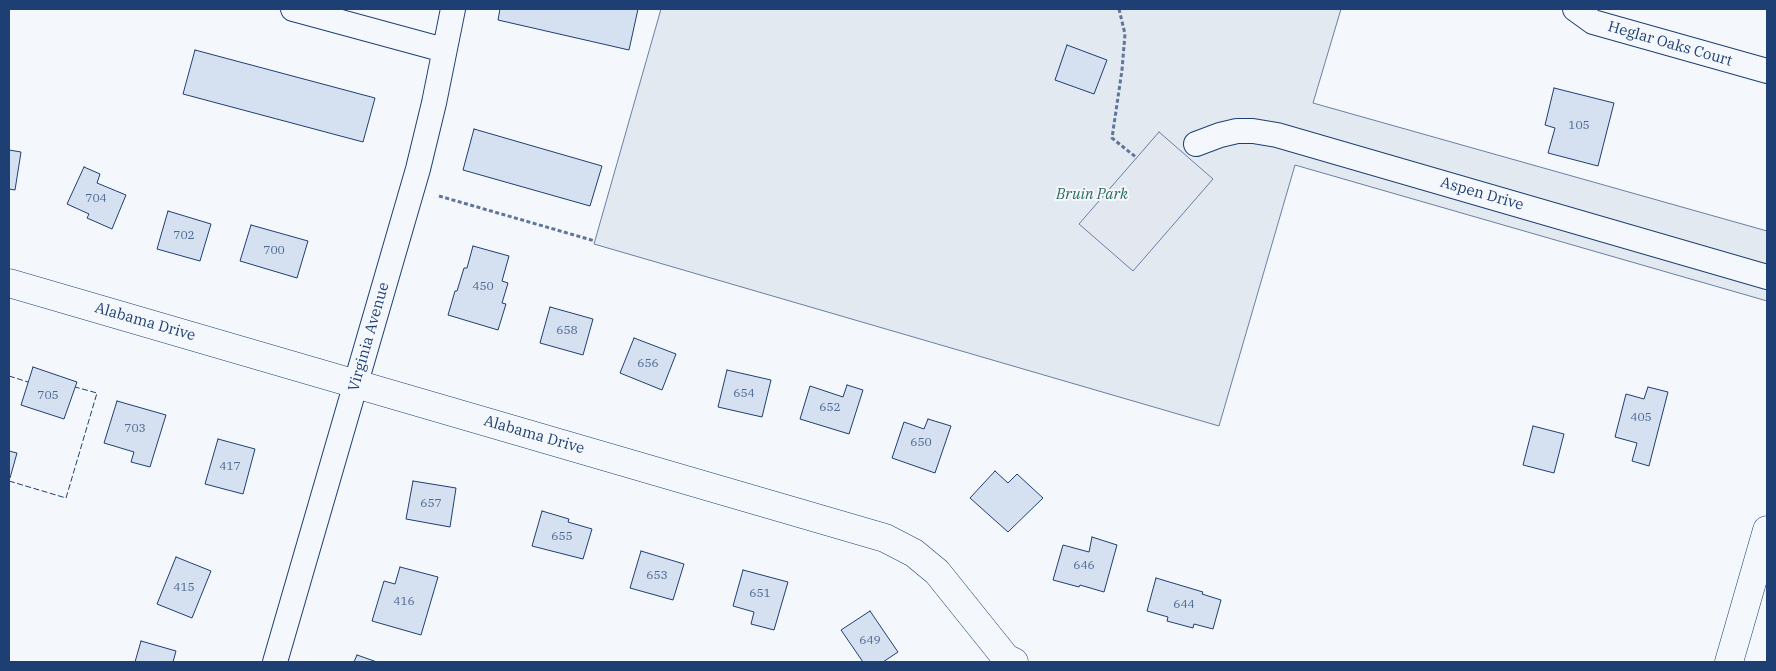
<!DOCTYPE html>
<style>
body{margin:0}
#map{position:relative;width:1776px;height:671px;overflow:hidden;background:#f4f7fb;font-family:"IBM Plex Serif",serif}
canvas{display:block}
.frame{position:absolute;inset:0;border:10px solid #1d3f73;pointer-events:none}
</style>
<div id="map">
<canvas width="1776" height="671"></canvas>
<div class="frame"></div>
</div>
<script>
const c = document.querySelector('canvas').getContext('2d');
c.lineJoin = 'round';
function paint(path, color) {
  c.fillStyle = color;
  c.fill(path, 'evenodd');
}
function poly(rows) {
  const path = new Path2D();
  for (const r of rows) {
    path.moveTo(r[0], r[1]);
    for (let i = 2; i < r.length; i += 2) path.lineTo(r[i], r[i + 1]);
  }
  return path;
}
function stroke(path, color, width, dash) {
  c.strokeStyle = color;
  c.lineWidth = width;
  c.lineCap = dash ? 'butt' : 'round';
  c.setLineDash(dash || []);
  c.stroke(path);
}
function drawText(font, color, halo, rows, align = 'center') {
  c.font = font + ' "IBM Plex Serif",serif';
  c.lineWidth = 4;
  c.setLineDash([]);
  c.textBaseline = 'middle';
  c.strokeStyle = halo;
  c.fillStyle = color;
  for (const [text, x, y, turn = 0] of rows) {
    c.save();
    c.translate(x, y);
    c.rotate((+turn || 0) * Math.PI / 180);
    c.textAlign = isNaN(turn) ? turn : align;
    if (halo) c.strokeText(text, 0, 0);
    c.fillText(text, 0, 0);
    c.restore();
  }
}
const green = poly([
 [661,9,1341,9,1313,103,1767,231,1767,301,1295,165,1219,426,594,244,661,9]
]);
paint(green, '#e3e9f0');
stroke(green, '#687fa3', 1);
const parking = poly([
 [1159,132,1213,179,1133,271,1079,224,1159,132]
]);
paint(parking, '#e3e8f0');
stroke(parking, '#687fa3', 1);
const building = poly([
 [500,9,638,9,629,50,498,20,500,9],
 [1067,45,1107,60,1094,94,1055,80,1067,45],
 [195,50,375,98,363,142,183,94,195,50],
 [1554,88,1614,103,1598,166,1548,153,1555,128,1545,125,1554,88],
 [474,129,602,166,590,206,463,170,474,129],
 [9,150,21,152,15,190,9,189,9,150],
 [84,167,100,174,97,183,126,195,112,229,87,218,89,214,67,204,84,167],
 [168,211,211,224,200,261,157,249,168,211],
 [251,225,308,241,297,278,240,261,251,225],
 [473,246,509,256,502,281,508,283,502,303,506,304,498,330,448,315,455,291,457,291,464,268,467,268,473,246],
 [550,307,593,319,583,355,540,343,550,307],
 [634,338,676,354,662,390,620,373,634,338],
 [33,367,77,382,64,419,21,405,33,367],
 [727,370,771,380,762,417,718,407,727,370],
 [847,385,863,390,849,434,800,419,810,386,843,397,847,385],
 [1648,387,1668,392,1649,466,1632,461,1637,443,1615,437,1626,394,1644,399,1648,387],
 [117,401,166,415,150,467,131,462,134,452,104,443,117,401],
 [928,419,951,426,935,473,892,458,904,422,924,429,928,419],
 [1533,426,1564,434,1554,473,1523,465,1533,426],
 [218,439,255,449,243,494,205,484,218,439],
 [9,451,17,453,10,478,9,478,9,451],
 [995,471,1008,483,1017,474,1043,498,1008,532,970,498,995,471],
 [413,481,456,488,450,527,406,519,413,481],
 [542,511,569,519,568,522,592,529,583,559,532,546,542,511],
 [1092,537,1117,545,1104,592,1080,585,1079,587,1053,580,1063,545,1089,552,1092,537],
 [641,551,684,564,673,600,630,588,641,551],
 [176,557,211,571,192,618,157,604,176,557],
 [400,567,438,577,421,635,372,621,384,581,395,584,400,567],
 [743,570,788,582,774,630,751,624,754,612,733,606,743,570],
 [1156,578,1203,592,1202,594,1221,600,1213,629,1194,624,1193,628,1167,621,1168,617,1147,611,1156,578],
 [870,611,898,652,883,662,863,662,841,630,870,611],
 [141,641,176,651,173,662,135,662,141,641],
 [357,655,377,662,354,662,357,655]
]);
paint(building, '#d5e0f0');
stroke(building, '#1d3f73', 1);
const minor = poly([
 [293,9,444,50],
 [1575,9,1593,22,1767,71],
 [1196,144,1220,135,1237,131,1253,131,1277,135,1767,277],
 [275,662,418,169,434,103,453,9]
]);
const tertiary = poly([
 [9,283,885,538,914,553,937,572,1006,658,1014,662]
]);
const secondary = poly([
 [1729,662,1767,530]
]);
stroke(minor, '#1d3f73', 26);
stroke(tertiary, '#1d3f73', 29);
stroke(secondary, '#1d3f73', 29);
stroke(poly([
 [1119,9,1125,34,1122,70,1112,138,1137,158],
 [439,196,595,241]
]), '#5e769c', 3, [4, 2.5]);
stroke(minor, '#f4f7fb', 24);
stroke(tertiary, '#f4f7fb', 28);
stroke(secondary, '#f4f7fb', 28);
stroke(poly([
 [9,376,28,382],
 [9,481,66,498,97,393,75,387]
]), '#1d3f73', 1, [6, 2.5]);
drawText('12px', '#4b6792', null, [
 ["105",1579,126],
 ["704",96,199],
 ["702",184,236],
 ["700",274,251],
 ["450",483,287],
 ["658",567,331],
 ["656",648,364],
 ["654",744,394],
 ["705",48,396],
 ["652",830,408],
 ["405",1641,418],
 ["703",135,429],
 ["650",921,443],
 ["417",230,467],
 ["657",431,504],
 ["655",562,537],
 ["646",1084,566],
 ["653",657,576],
 ["415",184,588],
 ["651",760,594],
 ["416",404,602],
 ["644",1184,605],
 ["649",870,641]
]);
drawText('15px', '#1d3f73', '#f4f7fb', [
 ["Heglar Oaks Court",1670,44,16],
 ["Aspen Drive",1482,194,16],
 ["Alabama Drive",145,322,16],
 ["Virginia Avenue",369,337,-74],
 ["Alabama Drive",534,435,16]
]);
drawText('italic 15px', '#2c6c60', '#f4f7fb', [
 ["Bruin Park",1092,195]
]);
</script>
